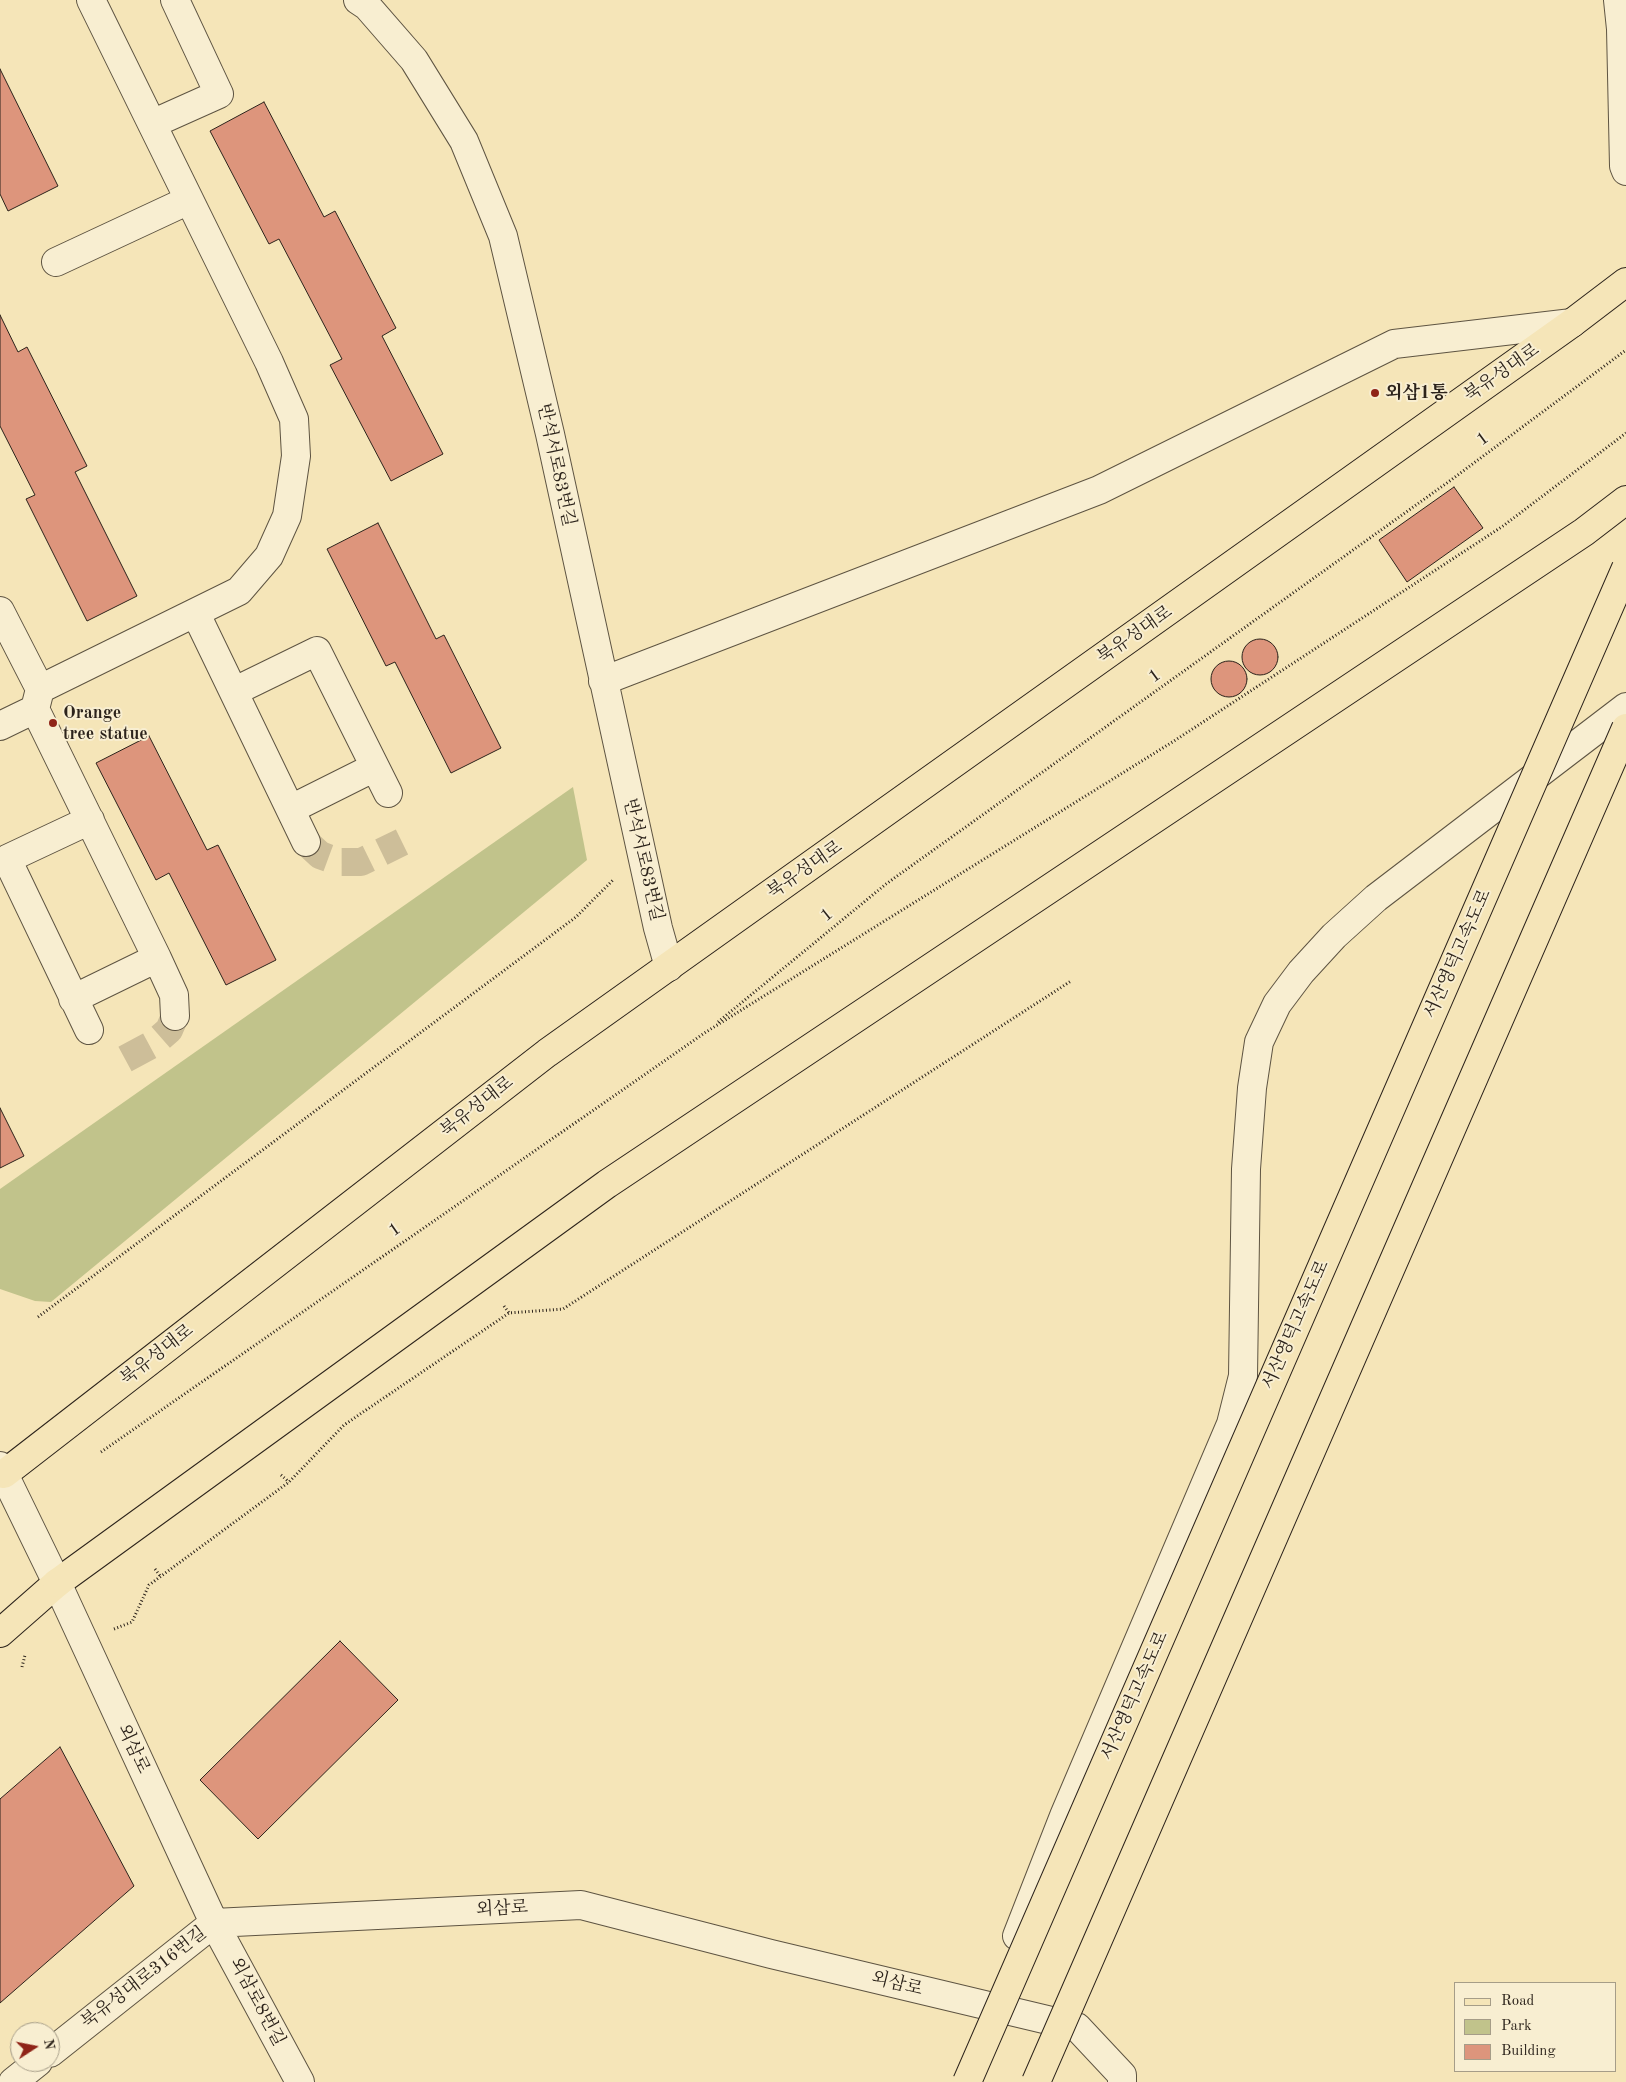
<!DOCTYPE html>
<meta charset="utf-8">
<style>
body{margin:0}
#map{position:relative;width:1626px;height:2082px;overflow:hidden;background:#f5e5b8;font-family:"Old Standard TT",serif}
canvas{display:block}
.legend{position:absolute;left:1454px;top:1982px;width:162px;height:90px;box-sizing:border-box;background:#f8eed1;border:1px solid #a69d88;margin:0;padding:6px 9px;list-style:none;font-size:15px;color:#2c231b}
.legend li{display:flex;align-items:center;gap:10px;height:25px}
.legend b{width:25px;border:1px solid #a69d88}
.north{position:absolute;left:10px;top:2022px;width:50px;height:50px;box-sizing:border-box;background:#f8eed1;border:1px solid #a69d88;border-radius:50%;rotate:79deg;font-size:14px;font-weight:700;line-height:20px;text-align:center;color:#2c231b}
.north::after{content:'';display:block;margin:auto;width:18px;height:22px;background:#8f2418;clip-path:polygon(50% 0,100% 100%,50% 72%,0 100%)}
</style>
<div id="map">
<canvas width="1626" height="2082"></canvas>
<ul class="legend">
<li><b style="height:6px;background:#f5e5b8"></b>Road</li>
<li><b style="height:14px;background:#c1c38b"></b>Park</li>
<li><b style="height:14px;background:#dd957c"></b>Building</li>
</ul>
<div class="north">N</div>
</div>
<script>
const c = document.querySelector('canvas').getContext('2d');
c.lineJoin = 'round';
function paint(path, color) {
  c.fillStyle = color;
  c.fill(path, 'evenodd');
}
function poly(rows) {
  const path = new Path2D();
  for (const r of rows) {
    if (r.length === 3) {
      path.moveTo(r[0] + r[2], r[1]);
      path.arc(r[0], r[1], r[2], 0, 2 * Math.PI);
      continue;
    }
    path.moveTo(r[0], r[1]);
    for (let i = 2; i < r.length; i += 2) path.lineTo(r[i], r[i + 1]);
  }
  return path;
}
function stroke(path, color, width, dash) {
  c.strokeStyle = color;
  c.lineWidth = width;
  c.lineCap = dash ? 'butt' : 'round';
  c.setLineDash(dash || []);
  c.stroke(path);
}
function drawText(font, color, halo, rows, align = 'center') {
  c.font = font + ' "Old Standard TT","Noto Serif KR",serif';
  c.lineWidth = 4;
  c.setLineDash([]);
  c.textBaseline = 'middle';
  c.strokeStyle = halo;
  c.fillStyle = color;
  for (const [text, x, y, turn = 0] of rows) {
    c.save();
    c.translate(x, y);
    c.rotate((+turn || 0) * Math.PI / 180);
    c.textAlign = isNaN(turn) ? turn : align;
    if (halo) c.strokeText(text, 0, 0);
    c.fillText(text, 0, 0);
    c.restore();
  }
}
paint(poly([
 [573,787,587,860,51,1302,35,1301,0,1289,0,1189]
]), '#c1c38b');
const building = poly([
 [0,69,58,186,8,211,0,194,0,69],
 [264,102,324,217,335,211,396,328,382,336,443,454,391,481,330,365,342,359,279,239,269,244,210,131,264,102],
 [0,315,18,352,27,347,87,466,75,472,137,596,87,621,26,499,35,495,0,426,0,315],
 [1454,487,1483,528,1407,582,1379,540,1454,487],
 [378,523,436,639,444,635,501,748,451,773,395,662,386,666,327,549,378,523],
 [1260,657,18],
 [1229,679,18],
 [149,736,207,850,218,845,276,960,226,985,169,873,156,880,96,763,149,736],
 [0,1108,24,1156,0,1168,0,1108],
 [340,1641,398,1700,258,1839,200,1780,340,1641],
 [60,1747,134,1886,0,2003,0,1799,60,1747]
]);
paint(building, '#dd957c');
stroke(building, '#2c231b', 1);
stroke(poly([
 [306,842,320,855,339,862,361,862,402,842],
 [125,1059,153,1044,169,1030,175,1016]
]), '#cdbe99', 28, [28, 14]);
const minor = poly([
 [91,0,269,362,294,419,296,456,287,516,269,556,239,591,40,689,35,709,157,958,174,995,175,1016],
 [358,0,367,6,414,60,464,141,503,236,550,434,658,928,669,967],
 [1618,0,1621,29,1624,166,1626,171],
 [152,124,219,94,175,0],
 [56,262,189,200],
 [0,611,40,689],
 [196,614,306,842],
 [603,681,1099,490,1394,344,1572,323],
 [235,691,317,651,388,793],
 [0,726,35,709],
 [291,809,375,767],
 [73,999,157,958],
 [89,1030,7,859,90,820],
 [0,1466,57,1583,214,1923,300,2082],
 [214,1923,581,1905,771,1954,1077,2027,1122,2075,1122,2082],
 [1017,1936,1064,1816,1231,1424,1243,1376,1246,1169,1252,1088,1259,1042,1277,1004,1301,972,1334,936,1376,898,1626,707],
 [50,2053,214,1923],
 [13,2082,38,2062]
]);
const major = poly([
 [0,1633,57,1583]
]);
const highway = poly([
 [4,1474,547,1053,1572,323,1626,282],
 [57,1583,607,1184,1584,532,1626,500]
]);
stroke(minor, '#5e5442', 30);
stroke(major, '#2c231b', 30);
stroke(highway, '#2c231b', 30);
stroke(poly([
 [718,1022,886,884,1451,480,1626,350],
 [504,1306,509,1313],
 [38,1317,576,917,614,879],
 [101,1452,706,1032,1174,741,1503,526,1626,433],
 [281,1475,289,1482],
 [155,1569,161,1577],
 [114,1629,132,1622,149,1585,289,1482,344,1425,509,1313,563,1309,1071,981],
 [22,1667,25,1655]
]), '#2c231b', 3, [1, 2.5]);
stroke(minor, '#f8eed1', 28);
stroke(major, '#f5e5b8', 28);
stroke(highway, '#f5e5b8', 28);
const highwayBridge = poly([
 [967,2082,1626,568],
 [1036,2082,1626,728]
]);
stroke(highwayBridge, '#2c231b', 30, []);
stroke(highwayBridge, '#f5e5b8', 28);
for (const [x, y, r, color] of [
 [1375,393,5,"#8f2418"],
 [53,723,5,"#8f2418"]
]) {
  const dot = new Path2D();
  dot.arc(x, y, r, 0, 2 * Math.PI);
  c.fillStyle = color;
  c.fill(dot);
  stroke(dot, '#f8eed1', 2);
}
drawText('18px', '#2c231b', '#f8eed1', [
 ["북유성대로",1502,373,-35],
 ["1",1483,439,-36],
 ["반석서로83번길",556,465,78],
 ["북유성대로",1135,635,-35],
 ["1",1155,676,-36],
 ["반석서로83번길",643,860,77],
 ["북유성대로",805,870,-35],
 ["1",827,915,-39],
 ["서산영덕고속도로",1458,954,-66],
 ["북유성대로",477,1107,-38],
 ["1",395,1230,-35],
 ["서산영덕고속도로",1296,1325,-66],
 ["북유성대로",157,1355,-38],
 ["서산영덕고속도로",1135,1696,-66],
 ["외삼로",133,1749,65],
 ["외삼로",502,1909,-3],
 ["북유성대로316번길",144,1978,-38],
 ["외삼로",897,1984,14],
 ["외삼로8번길",257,2002,62]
]);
drawText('bold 18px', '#2c231b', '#f8eed1', [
 ["외삼1통",1385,393],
 ["Orange",63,713],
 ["tree statue",63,734]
], 'left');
</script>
